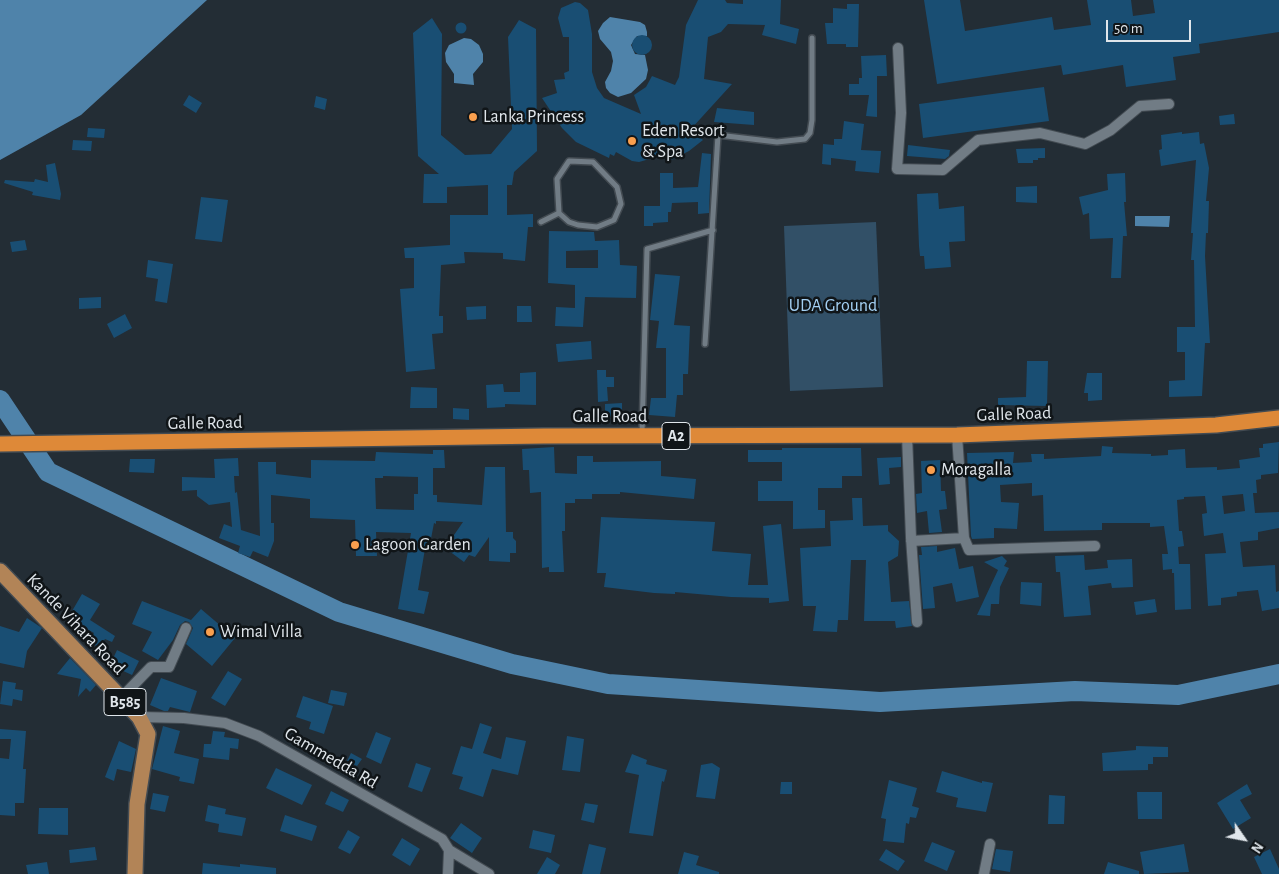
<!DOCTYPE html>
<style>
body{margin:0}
#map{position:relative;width:1279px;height:874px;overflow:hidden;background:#232d35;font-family:"Alegreya Sans",sans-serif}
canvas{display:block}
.north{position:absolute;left:1219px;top:814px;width:50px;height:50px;-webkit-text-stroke:4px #101518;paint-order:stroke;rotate:123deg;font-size:14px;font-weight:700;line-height:20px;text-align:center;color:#e0e6eb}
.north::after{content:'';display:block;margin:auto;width:18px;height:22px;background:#e0e6eb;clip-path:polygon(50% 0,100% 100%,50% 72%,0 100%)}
.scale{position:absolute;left:1106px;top:20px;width:85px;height:22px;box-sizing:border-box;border:2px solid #e0e6eb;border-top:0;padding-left:6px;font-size:15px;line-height:18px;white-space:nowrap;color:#e0e6eb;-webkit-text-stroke:4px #101518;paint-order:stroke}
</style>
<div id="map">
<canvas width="1279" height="874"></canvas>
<div class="north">N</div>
<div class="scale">50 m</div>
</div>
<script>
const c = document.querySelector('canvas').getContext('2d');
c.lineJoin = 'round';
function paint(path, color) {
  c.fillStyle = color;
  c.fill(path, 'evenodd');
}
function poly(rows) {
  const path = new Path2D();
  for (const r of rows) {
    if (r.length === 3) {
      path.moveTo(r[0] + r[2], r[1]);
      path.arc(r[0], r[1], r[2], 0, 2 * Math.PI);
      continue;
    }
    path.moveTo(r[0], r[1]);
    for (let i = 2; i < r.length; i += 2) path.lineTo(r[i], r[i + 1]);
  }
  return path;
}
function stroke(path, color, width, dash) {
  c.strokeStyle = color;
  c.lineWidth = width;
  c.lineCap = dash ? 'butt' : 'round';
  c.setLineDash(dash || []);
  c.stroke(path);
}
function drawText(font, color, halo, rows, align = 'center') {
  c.font = font + ' "Alegreya Sans",sans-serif';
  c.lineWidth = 5;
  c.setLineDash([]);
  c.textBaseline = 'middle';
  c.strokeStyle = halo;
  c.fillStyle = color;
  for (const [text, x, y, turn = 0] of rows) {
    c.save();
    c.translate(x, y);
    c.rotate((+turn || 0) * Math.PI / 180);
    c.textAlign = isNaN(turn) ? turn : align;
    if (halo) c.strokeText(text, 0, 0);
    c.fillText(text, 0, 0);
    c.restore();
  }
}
paint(poly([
 [876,222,883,387,790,391,784,226]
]), '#325067');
paint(poly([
 [0,0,207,0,81,115,0,160],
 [610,17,640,22,645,25,647,32,647,36,637,36,631,45,635,54,645,55,648,70,646,79,631,93,618,97,610,93,606,88,605,82,611,71,613,61,611,52,600,39,598,31,603,23],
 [464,38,471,39,479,45,483,54,483,62,473,74,474,85,454,83,454,74,446,62,445,53,449,45],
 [1135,216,1170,216,1169,227,1135,226]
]), '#4f83aa');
stroke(poly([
 [0,400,48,472,339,612,512,664,608,684,880,702,1075,691,1178,695,1279,674]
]), '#4f83aa', 20);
paint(poly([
 [698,0,725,0,727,3,743,4,743,0,781,0,780,24,799,29,796,44,762,35,765,25,728,24,721,32,708,37,704,79,732,84,691,129,703,140,689,151,667,162,662,148,653,158,639,162,632,161,616,152,614,156,610,154,609,158,576,142,562,128,542,98,557,93,554,80,565,79,564,73,569,71,569,37,563,37,558,18,561,8,575,2,580,3,588,10,592,34,592,72,597,88,604,98,641,114,634,95,646,87,652,76,675,85,679,77,686,25],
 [924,0,960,0,965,31,1052,17,1054,30,1091,25,1087,0,1131,0,1133,16,1155,13,1153,0,1279,0,1279,32,1199,44,1200,53,1173,57,1176,80,1126,87,1123,65,1063,75,1061,65,937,84],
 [847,4,859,4,858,47,846,47,846,44,827,44,825,23,833,23,833,8,847,9],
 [432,18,442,34,441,135,465,155,491,154,512,129,508,37,519,20,536,29,537,151,514,172,512,185,507,185,507,215,533,214,533,227,528,227,525,261,503,259,503,253,464,252,465,263,441,265,439,316,443,316,443,333,432,334,435,369,406,372,400,289,414,288,414,258,405,258,404,248,450,245,450,215,488,215,488,185,447,187,447,203,423,203,424,174,439,174,418,156,413,33],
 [461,28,5.5],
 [642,45,10],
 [886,55,887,76,877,76,877,117,866,116,869,95,849,95,849,84,859,84,859,78,862,78,861,56],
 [1044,87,1049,121,923,138,919,104],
 [189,95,202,103,196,113,183,105],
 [316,96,327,99,325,110,314,107],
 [717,108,754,112,754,125,714,122],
 [1234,114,1235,124,1220,125,1219,116],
 [844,121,864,124,861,150,881,151,879,173,855,171,856,161,831,158,831,165,822,164,823,144,834,145,834,139,842,139],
 [88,128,105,129,104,138,87,137],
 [1182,132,1182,134,1199,132,1200,144,1204,143,1209,168,1206,201,1209,201,1208,233,1206,233,1205,256,1210,343,1205,343,1202,396,1169,397,1169,381,1185,380,1185,352,1177,352,1177,327,1195,327,1194,260,1191,260,1193,233,1191,233,1196,160,1161,166,1159,150,1162,149,1161,135],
 [73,140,92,141,91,151,72,150],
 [908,145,950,150,949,156,945,159,907,156],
 [1045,148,1045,158,1038,158,1038,160,1033,160,1033,163,1018,163,1016,149],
 [702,153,711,154,709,213,698,214,698,202,672,203,671,212,668,212,668,222,653,223,653,226,644,226,644,206,660,206,660,173,673,173,673,188,698,187],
 [55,163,61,194,60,200,32,195,33,192,4,183,5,180,34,182,35,179,48,182,46,165],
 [1125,173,1126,202,1124,202,1127,236,1123,236,1121,278,1111,278,1113,238,1090,239,1089,213,1083,215,1079,197,1108,190,1107,174],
 [1037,186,1037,203,1016,202,1016,187],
 [938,193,939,209,964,206,965,241,949,242,951,267,925,269,924,256,920,256,919,246,917,194],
 [201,197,228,200,222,242,195,239],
 [549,231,594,232,595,241,619,240,620,265,637,266,636,298,585,297,583,327,555,326,556,307,575,308,575,285,548,283],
 [598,250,598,268,566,268,566,251],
 [25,240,27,250,12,252,10,242],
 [148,260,173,264,167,303,155,301,158,279,146,277],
 [655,274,680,276,674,325,690,326,688,374,683,374,683,395,677,395,675,417,649,415,651,398,666,398,666,348,656,348,659,321,650,320],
 [101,297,101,308,79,309,79,298],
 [486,306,486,319,467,320,466,307],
 [517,306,531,306,532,322,517,322],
 [125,314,132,328,114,338,107,324],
 [591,341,592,359,558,362,556,344],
 [1027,361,1048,361,1047,406,998,405,998,398,1026,397],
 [597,370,606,370,606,377,614,377,614,387,607,387,608,401,598,402],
 [536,372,536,405,505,404,505,407,487,408,486,385,503,384,504,392,520,392,520,373],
 [1087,373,1102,373,1102,400,1088,401,1088,393,1084,393],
 [411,387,437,388,437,408,410,408],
 [622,403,622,416,605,417,605,404],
 [453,408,469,409,469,420,453,419],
 [1279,442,1278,473,1261,475,1261,479,1256,480,1257,493,1253,493,1255,513,1279,512,1279,528,1258,532,1258,540,1240,542,1243,567,1275,565,1276,592,1279,591,1279,608,1262,611,1258,590,1237,592,1237,596,1221,598,1221,605,1208,606,1205,554,1226,553,1223,533,1204,536,1202,514,1207,513,1205,496,1184,497,1184,499,1177,500,1179,531,1182,531,1184,546,1178,547,1179,564,1190,564,1191,609,1175,610,1174,573,1172,573,1172,569,1163,570,1162,554,1168,554,1164,526,1150,527,1150,523,1102,523,1102,530,1044,531,1043,495,1032,496,1032,483,1000,485,1001,502,1019,503,1017,529,994,528,994,538,972,539,971,536,967,453,1014,452,1013,463,1032,462,1031,454,1044,454,1044,459,1101,456,1102,446,1113,447,1112,453,1151,454,1151,456,1168,455,1168,450,1185,449,1186,468,1217,467,1217,470,1240,468,1239,460,1260,457,1259,448,1263,448,1263,444],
 [1243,494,1245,511,1224,514,1222,496],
 [554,447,555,473,577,474,577,456,593,456,593,462,661,461,661,476,696,479,694,499,620,492,620,494,592,494,592,499,575,499,575,503,565,503,565,531,562,531,564,572,549,572,549,567,542,568,541,492,530,493,529,470,523,470,522,449],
 [782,448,861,448,862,476,842,476,842,488,818,488,818,510,825,510,825,528,793,529,793,501,758,501,758,481,782,481,782,462,748,462,748,450,782,450],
 [433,450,444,450,445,468,433,468,433,495,437,495,437,502,482,505,485,467,505,467,506,532,513,532,513,538,516,541,516,553,510,553,510,562,489,561,489,537,475,557,469,555,464,562,445,548,463,522,436,521,436,524,434,523,430,544,426,543,418,590,429,592,424,614,398,609,411,533,376,532,377,556,356,556,355,520,310,518,310,499,271,495,271,523,274,523,274,541,268,557,253,551,250,557,238,553,240,546,219,538,224,524,232,527,230,502,209,505,197,496,197,490,182,491,182,477,215,478,214,459,238,458,239,476,234,476,235,493,237,492,241,530,260,536,258,462,276,462,276,474,311,478,311,460,375,461,376,452,433,454],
 [383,476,418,477,418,494,414,494,414,510,376,509,375,478,383,478],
 [901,457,901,467,889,468,890,484,879,485,877,458],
 [130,459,155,459,154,473,129,472],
 [940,460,941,491,945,491,947,509,939,510,942,532,929,533,927,511,917,513,916,494,922,493,921,461],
 [852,498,862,498,863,526,888,525,888,531,899,541,898,556,888,562,891,602,909,601,912,626,896,628,895,621,864,621,866,560,851,560,848,620,838,620,837,632,813,631,816,606,803,606,800,548,831,546,830,521,853,520],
 [601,517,715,522,712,551,751,554,748,585,768,585,763,526,781,524,789,601,769,603,769,598,731,597,675,592,675,594,654,593,604,587,606,573,597,573],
 [937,546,937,552,955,548,959,569,973,566,979,597,956,602,952,583,933,587,935,608,923,609,919,555,922,555,921,547],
 [1084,555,1085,570,1108,568,1107,560,1132,559,1133,587,1112,588,1111,583,1088,586,1091,615,1064,617,1060,572,1056,572,1055,556],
 [1002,556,1007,561,1004,566,1009,568,1000,587,999,604,991,604,990,616,977,615,998,570,984,562],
 [1021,582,1042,583,1041,606,1020,604],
 [82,594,100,604,90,620,115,636,112,642,105,639,99,648,89,641,94,633,68,618],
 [1155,599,1157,612,1136,615,1134,602],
 [142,601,191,620,201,609,235,638,212,666,186,644,193,628,189,622,185,621,180,625,173,640,158,660,142,651,152,632,132,624],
 [27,618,42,628,27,651,24,668,0,663,0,626,19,632],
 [117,650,139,661,132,675,110,665],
 [70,658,96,685,90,692,86,688,78,697,81,679,57,674],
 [228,671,242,679,225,706,211,698],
 [161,678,197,691,190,712,170,707,168,711,164,711,150,705],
 [3,681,16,683,15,689,23,690,22,701,13,699,12,706,0,704],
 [331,690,347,693,344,706,328,703],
 [303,696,333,706,324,734,309,729,311,722,296,717],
 [480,723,492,727,483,753,501,759,506,737,526,741,518,775,492,769,483,797,459,789,463,777,452,774,461,746,472,749],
 [163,726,180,731,174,753,199,759,194,784,179,781,180,777,152,769],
 [0,729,26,731,23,769,26,769,24,803,15,803,15,816,0,815,0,758,9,759,11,739,0,739],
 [213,731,225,732,224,737,239,739,238,749,230,748,229,760,203,757,204,744,211,744],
 [376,732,391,738,381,764,366,757],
 [567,736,584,739,580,772,562,770],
 [119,741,136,749,131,772,117,769,114,781,105,777],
 [1136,746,1168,747,1168,757,1153,757,1153,764,1148,764,1148,770,1103,771,1102,753,1136,750],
 [351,753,362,759,357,766,347,761],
 [632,754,647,760,646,764,667,770,664,782,662,781,653,836,629,833,639,775,625,772],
 [416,763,431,768,422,792,408,787],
 [712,763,720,768,715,799,696,797,701,765],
 [276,768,312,785,302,805,266,788],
 [942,771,982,783,982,781,993,783,986,812,956,807,958,798,936,792],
 [889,780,917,788,912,806,919,808,916,818,910,817,909,824,906,823,904,843,883,841,886,819,881,818],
 [781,782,792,782,792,794,780,794],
 [1247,784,1252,794,1240,800,1251,818,1233,829,1217,803],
 [331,791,349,800,343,812,325,804],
 [1137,792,1162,792,1162,819,1138,819],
 [153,793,169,796,165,812,150,809],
 [1049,795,1065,796,1064,824,1048,824],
 [585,803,598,805,594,823,581,820],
 [208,805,226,809,225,814,246,818,242,836,218,832,219,824,205,821],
 [39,808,68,808,68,835,38,834],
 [285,815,317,826,312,841,280,831],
 [461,823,482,838,472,853,450,838],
 [348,830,360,837,350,854,338,848],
 [533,830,555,835,551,853,529,848],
 [402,838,420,849,410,866,392,855],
 [932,842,955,851,947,871,924,861],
 [589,844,606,848,600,874,582,874],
 [1184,844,1189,872,1144,874,1140,852],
 [95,847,97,860,70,863,69,850],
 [886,849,905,861,898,871,879,860],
 [996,849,1013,851,1010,872,992,869],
 [1270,849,1279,869,1279,874,1262,874,1254,857],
 [684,852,699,856,696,865,719,872,719,874,678,874],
 [547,857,560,865,555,874,537,874],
 [47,862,49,874,28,874,26,865],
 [1108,862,1139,871,1139,874,1104,874],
 [203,863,240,867,240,864,276,868,276,874,202,874]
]), '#194e73');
const lane = poly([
 [541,222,559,213,557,179,569,161,593,162,617,187,621,204,614,220,597,227,578,225,569,222,559,213],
 [705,344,718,135,777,142,805,139,810,133,812,120,812,38],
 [642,433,647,249,713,230]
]);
const street = poly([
 [898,48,901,113,897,169,943,170,978,140,1040,133,1085,144,1111,130,1140,106,1169,104],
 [907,435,911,538,917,622],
 [964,538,969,550,1095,546],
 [911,541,964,538,957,435],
 [121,698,151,667,169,667,186,628],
 [139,717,184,718,225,723,259,736,442,839,449,850,489,874],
 [448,874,449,850],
 [984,874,990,844]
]);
const primary = poly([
 [0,571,139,717,148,734,137,804,135,874]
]);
const highway = poly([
 [0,444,544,436,957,435,1216,425,1279,418]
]);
stroke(lane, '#434b52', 8);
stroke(street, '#434b52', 12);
stroke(primary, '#434b52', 18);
stroke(highway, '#434b52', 18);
stroke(lane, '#717c85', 5);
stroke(street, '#717c85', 10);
stroke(primary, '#b28457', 15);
stroke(highway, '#de8938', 15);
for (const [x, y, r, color] of [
 [473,117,5,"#f99f4e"],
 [632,141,5,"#f99f4e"],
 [931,470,5,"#f99f4e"],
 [355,545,5,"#f99f4e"],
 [210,632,5,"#f99f4e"]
]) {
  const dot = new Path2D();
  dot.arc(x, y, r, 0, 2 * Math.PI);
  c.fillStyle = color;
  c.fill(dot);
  stroke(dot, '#101518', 2);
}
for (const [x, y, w] of [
 [676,436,28],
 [125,702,42]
]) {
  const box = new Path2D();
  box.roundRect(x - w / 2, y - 13.5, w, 27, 4);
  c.fillStyle = '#101518';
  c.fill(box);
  stroke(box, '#e0e6eb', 1);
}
drawText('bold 16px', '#e0e6eb', null, [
 ["A2",676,436],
 ["B585",125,702]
]);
drawText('18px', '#e0e6eb', '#101518', [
 ["Lanka Princess",483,117],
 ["Eden Resort",642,131],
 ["& Spa",642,152],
 ["Moragalla",941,470],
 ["Lagoon Garden",365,545],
 ["Wimal Villa",220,632]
], 'left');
drawText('18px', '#a4d0f3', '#101518', [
 ["UDA Ground",833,306]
]);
drawText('18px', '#e0e6eb', '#101518', [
 ["Galle Road",1014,414,-2],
 ["Galle Road",610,417],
 ["Galle Road",205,423,-1],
 ["Kande Vihara Road",76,624,46],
 ["Gammedda Rd",331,758,30]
]);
</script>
